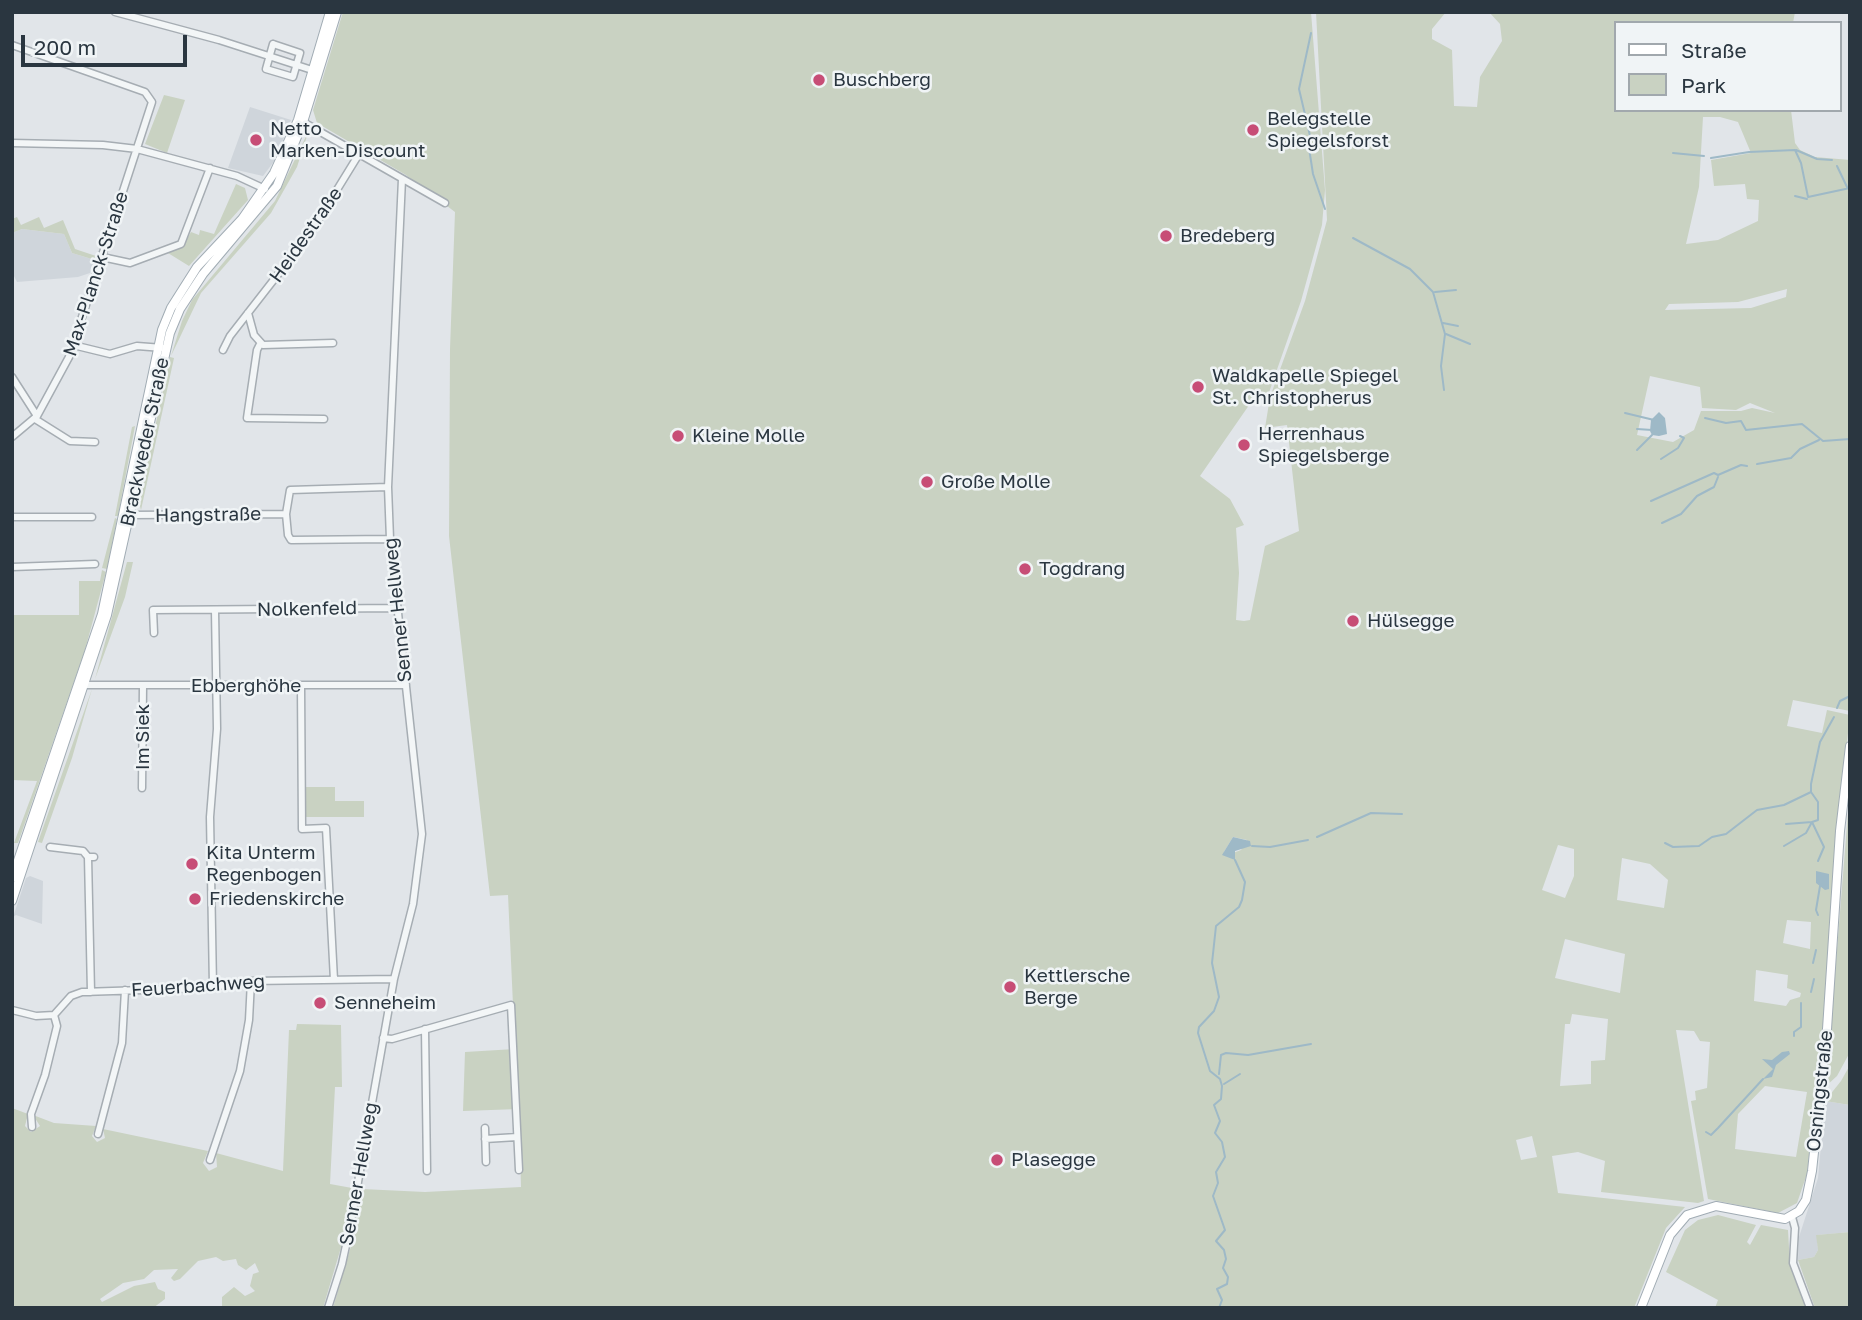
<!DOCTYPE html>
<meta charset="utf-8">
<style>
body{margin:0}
#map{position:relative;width:1862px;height:1320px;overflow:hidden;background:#e1e5e9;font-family:"Golos Text",sans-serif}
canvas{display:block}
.frame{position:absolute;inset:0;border:14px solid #2a3640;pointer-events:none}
.legend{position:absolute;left:1614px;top:21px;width:228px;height:91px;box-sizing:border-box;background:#f0f4f6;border:2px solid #a1a8ad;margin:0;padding:9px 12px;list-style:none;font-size:21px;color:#2a3640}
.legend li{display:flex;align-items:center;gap:14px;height:35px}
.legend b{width:35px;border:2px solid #a1a8ad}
.scale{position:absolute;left:21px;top:35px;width:166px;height:32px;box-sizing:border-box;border:4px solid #2a3640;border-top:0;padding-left:9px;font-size:21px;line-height:24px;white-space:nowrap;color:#2a3640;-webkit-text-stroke:5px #f0f4f6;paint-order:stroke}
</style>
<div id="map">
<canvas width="1862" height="1320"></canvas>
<div class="frame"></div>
<ul class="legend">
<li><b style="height:9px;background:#fff"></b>Straße</li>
<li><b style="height:19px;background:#c9d2c2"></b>Park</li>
</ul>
<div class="scale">200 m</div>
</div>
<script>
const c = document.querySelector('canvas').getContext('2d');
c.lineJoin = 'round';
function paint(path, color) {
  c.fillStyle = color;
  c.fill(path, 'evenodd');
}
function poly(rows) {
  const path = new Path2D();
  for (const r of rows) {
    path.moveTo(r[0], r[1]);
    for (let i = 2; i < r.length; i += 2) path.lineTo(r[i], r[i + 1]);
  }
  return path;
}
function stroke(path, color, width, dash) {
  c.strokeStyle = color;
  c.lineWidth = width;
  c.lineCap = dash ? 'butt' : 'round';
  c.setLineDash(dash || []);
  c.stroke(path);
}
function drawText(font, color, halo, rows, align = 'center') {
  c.font = font + ' "Golos Text",sans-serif';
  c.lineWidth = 5;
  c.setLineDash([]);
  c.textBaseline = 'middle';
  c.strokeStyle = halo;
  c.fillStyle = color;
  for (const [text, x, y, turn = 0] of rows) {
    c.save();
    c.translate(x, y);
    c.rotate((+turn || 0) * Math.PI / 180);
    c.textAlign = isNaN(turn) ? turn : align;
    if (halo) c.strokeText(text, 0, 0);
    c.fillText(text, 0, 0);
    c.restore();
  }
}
paint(poly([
 [250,107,291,120,275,160,263,176,228,168],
 [22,229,64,234,72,253,95,260,90,273,78,277,17,282,12,272,12,233],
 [30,876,43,881,42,924,16,915,13,917,26,878],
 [1825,1101,1850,1105,1850,1232,1817,1235,1818,1250,1814,1257,1798,1260,1799,1237,1818,1178]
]), '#cfd5db');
paint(poly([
 [343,12,1311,12,1325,190,1322,225,1301,301,1266,401,1254,398,1200,476,1230,499,1244,525,1236,528,1239,573,1236,620,1244,621,1250,620,1265,546,1299,531,1287,425,1265,428,1270,397,1305,301,1327,220,1316,12,1446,12,1432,29,1432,39,1452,50,1454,106,1477,107,1480,77,1502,41,1500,24,1489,12,1795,12,1793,23,1615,23,1615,110,1791,110,1795,143,1800,150,1815,157,1850,160,1850,711,1793,700,1787,726,1822,733,1827,710,1850,715,1833,868,1830,955,1813,1122,1807,1174,1797,1203,1778,1213,1708,1199,1691,1101,1696,1100,1695,1091,1707,1088,1710,1042,1700,1041,1694,1031,1676,1030,1704,1201,1698,1203,1601,1192,1605,1161,1578,1152,1552,1156,1558,1193,1685,1207,1666,1228,1634,1308,333,1308,351,1246,362,1189,425,1192,521,1187,519,1109,463,1111,465,1052,515,1049,508,895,490,896,449,536,450,349,455,212,406,175,317,123,313,110],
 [1703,117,1720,117,1738,122,1751,153,1711,160,1714,186,1745,184,1747,199,1759,200,1758,221,1718,240,1686,244,1699,187],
 [1787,289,1786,297,1751,308,1665,310,1669,304,1738,302],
 [1650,376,1700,387,1702,408,1736,410,1750,403,1775,413,1752,408,1741,411,1701,411,1694,430,1673,442,1637,435],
 [1233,837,1247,840,1241,850,1233,853,1235,860,1224,852],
 [1558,845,1574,849,1574,876,1565,898,1542,890],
 [1622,858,1650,864,1668,880,1664,908,1617,900],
 [1787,920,1811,922,1810,949,1783,943],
 [1565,939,1625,954,1620,993,1555,978],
 [1756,970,1788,975,1787,988,1801,993,1800,997,1790,1000,1786,1006,1754,1001],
 [1572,1014,1608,1019,1605,1060,1591,1061,1591,1084,1560,1086,1565,1024,1570,1024],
 [1765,1086,1807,1092,1796,1157,1735,1149,1738,1114],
 [1532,1136,1537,1157,1521,1160,1516,1140],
 [164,95,185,100,167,153,145,144],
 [309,130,297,167,271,213,201,293,171,356,182,321,192,300,275,201],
 [236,184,245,188,248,200,189,266,168,253,184,244,191,232,199,235,200,230,214,234],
 [17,217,21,225,39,217,44,228,63,220,75,249,96,256,95,260,72,253,64,234,22,229,12,233,12,219],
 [170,357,174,358,141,510,139,502],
 [135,426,118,516,115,516,132,427],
 [115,518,117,519,107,569,102,568],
 [127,562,133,562,125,597,95,679],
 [102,570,106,572,85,650,18,843,14,843,37,781,12,780,12,615,79,615,79,581,100,581],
 [92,689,72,758,42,843,38,842],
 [305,787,335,787,335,801,364,801,364,817,305,817],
 [1850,788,1850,1052,1837,1076,1826,1086],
 [297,1024,341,1025,342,1087,335,1087,330,1184,352,1188,342,1244,323,1308,222,1308,222,1297,234,1287,245,1296,255,1291,250,1286,253,1274,259,1272,255,1263,246,1270,238,1265,236,1259,223,1261,216,1257,198,1261,180,1279,174,1281,171,1278,178,1269,154,1270,144,1279,123,1283,100,1299,102,1302,134,1286,155,1282,158,1289,165,1292,165,1299,153,1308,12,1308,12,1108,28,1114,25,1126,31,1132,40,1126,33,1115,54,1123,96,1126,92,1136,97,1142,105,1138,103,1129,208,1151,203,1163,209,1171,217,1167,216,1153,283,1171,289,1030,296,1030],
 [1850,1065,1850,1105,1825,1101,1841,1081],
 [1718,1215,1756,1225,1747,1242,1750,1245,1761,1225,1788,1230,1790,1265,1807,1308,1715,1308,1718,1300,1666,1272,1685,1230,1698,1220],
 [1850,1232,1850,1308,1815,1308,1798,1260,1814,1257,1818,1250,1816,1235]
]), '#c9d2c2');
paint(poly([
 [1659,412,1665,418,1667,434,1659,436,1652,435,1650,431,1651,420],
 [1233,837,1250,841,1251,846,1235,851,1235,860,1222,855],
 [1816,871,1829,874,1829,889,1825,890,1816,883],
 [1782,1052,1789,1051,1790,1054,1776,1065,1772,1077,1763,1079,1773,1069,1762,1059,1772,1060]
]), '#9eb9c7');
stroke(poly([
 [1328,12,1328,13],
 [1311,33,1299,89,1311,140,1309,148,1313,174,1325,209],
 [1796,150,1817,159,1832,160],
 [1673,153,1704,156],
 [1711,158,1749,152,1795,150,1801,163,1808,197,1850,188],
 [1837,166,1847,187],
 [1795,196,1807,199],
 [1353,238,1410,269,1433,292,1445,334,1441,366,1444,390],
 [1435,292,1456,290],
 [1443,323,1458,326],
 [1446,334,1470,344],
 [1625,413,1654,420],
 [1705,418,1726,423,1741,421,1746,430,1802,424,1823,441,1850,439],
 [1637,429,1652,430],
 [1637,450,1652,435],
 [1661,459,1678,448,1684,438,1680,436],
 [1757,464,1791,458,1800,449,1819,440],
 [1651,501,1714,473,1718,475,1741,465,1747,466],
 [1662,523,1681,514,1697,496,1714,487,1718,477],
 [1837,708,1840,701,1850,696],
 [1317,837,1371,813,1402,814],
 [1665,843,1673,847,1699,846,1712,837,1726,834,1757,810,1784,805,1811,792],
 [1252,846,1270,847,1308,840],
 [1784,846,1806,833,1812,822,1786,824],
 [1818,861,1824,847,1812,822,1818,820,1818,802,1811,792,1811,784,1820,742,1834,717],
 [1818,915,1816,910,1820,886],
 [1813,963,1816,950],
 [1811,992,1814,979],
 [1794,1036,1794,1032,1801,1027,1801,1003],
 [1219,1074,1221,1055,1226,1053,1248,1055,1311,1044],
 [1224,1084,1240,1074],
 [1706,1132,1711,1135,1718,1128,1763,1079],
 [1219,1308,1222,1300,1217,1289,1227,1284,1228,1277,1223,1268,1226,1259,1224,1250,1216,1241,1225,1230,1213,1196,1218,1183,1216,1172,1225,1157,1222,1142,1215,1133,1220,1121,1214,1105,1221,1099,1222,1086,1220,1079,1210,1071,1198,1033,1199,1027,1214,1011,1219,997,1212,963,1216,926,1239,907,1242,900,1245,882,1235,860]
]), '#9eb9c7', 2);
const minor = poly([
 [115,12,219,40,312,70],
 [273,44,300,53,293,77,266,69,273,44],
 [12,45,145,92,152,102,69,357,37,416,12,437],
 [303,122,445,203],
 [12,143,103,145,137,149,237,176,265,189],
 [102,257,130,263,181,244,210,168],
 [248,313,254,335,263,345,333,343],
 [260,344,257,350,247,418,324,419],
 [73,345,110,354,137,346,163,348],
 [223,350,230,336,311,232,359,154],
 [12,377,37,416],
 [35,419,70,441,95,442],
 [388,487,290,490,286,514,288,535,291,540,390,539],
 [130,515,286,514],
 [12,517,92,517],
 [12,567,95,564],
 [154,633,153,610,398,608],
 [85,685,406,685],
 [301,686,302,829,326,828,334,980],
 [142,788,143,686],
 [50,847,83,851,88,857],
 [213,987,210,817,217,729,215,610],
 [91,992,88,857,94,857],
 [12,1010,36,1016,54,1015,71,996,82,992,205,988,251,981,394,979],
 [425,1029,427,1171],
 [383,1038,392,1039,511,1005,519,1170],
 [32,1127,31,1114,45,1075,57,1026,54,1015],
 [485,1128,486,1162],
 [98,1134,122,1043,125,990],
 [485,1139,517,1137],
 [210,1160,240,1071,249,1020,251,981],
 [1792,1217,1795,1228,1793,1263,1810,1308],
 [328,1308,342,1264,350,1227,394,979,413,904,422,834,390,539,388,487,402,179]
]);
const major = poly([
 [12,878,102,614,162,330,171,308,197,267,242,219,274,173,298,120,330,12],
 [12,901,107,615,170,333,180,309,203,274,277,186,303,122,337,12],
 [1641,1308,1670,1235,1687,1215,1716,1206,1785,1219,1799,1211,1806,1200,1812,1171,1827,1029,1840,831,1850,746]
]);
stroke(minor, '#a6adb3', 9);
stroke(major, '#a1acb4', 10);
stroke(minor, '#f3f6f7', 6);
stroke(major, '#fff', 8);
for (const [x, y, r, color] of [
 [819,80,7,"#c74d76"],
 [1253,130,7,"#c74d76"],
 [256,140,7,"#c74d76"],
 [1166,236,7,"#c74d76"],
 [1198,387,7,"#c74d76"],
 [678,436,7,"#c74d76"],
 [1244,445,7,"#c74d76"],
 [927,482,7,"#c74d76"],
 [1025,569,7,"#c74d76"],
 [1353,621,7,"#c74d76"],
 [192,864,7,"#c74d76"],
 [195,899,7,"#c74d76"],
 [1010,987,7,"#c74d76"],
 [320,1003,7,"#c74d76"],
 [997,1160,7,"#c74d76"]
]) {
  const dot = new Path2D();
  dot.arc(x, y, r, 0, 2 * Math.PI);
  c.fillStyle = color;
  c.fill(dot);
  stroke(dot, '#f0f4f6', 2.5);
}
drawText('19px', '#2a3640', '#f0f4f6', [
 ["Buschberg",833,80],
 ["Belegstelle",1267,119],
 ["Spiegelsforst",1267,141],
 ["Netto",270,129],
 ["Marken-Discount",270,151],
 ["Bredeberg",1180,236],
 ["Waldkapelle Spiegel",1212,376],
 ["St. Christopherus",1212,398],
 ["Herrenhaus",1258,434],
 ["Spiegelsberge",1258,456],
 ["Kleine Molle",692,436],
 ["Große Molle",941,482],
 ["Togdrang",1039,569],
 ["Hülsegge",1367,621],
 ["Kita Unterm",206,853],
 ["Regenbogen",206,875],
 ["Friedenskirche",209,899],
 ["Kettlersche",1024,976],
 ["Berge",1024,998],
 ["Senneheim",334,1003],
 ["Plasegge",1011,1160]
], 'left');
drawText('19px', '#2a3640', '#f0f4f6', [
 ["Heidestraße",306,235,-55],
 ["Max-Planck-Straße",96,274,-72],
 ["Brackweder Straße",145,442,-78],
 ["Hangstraße",208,515,-1],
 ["Nolkenfeld",307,609,-1],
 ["Senner Hellweg",398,610,-96],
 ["Ebberghöhe",246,686],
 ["Im Siek",143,737,-90],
 ["Feuerbachweg",198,986,-4],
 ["Osningstraße",1820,1091,-84],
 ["Senner Hellweg",359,1174,-80]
]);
</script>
